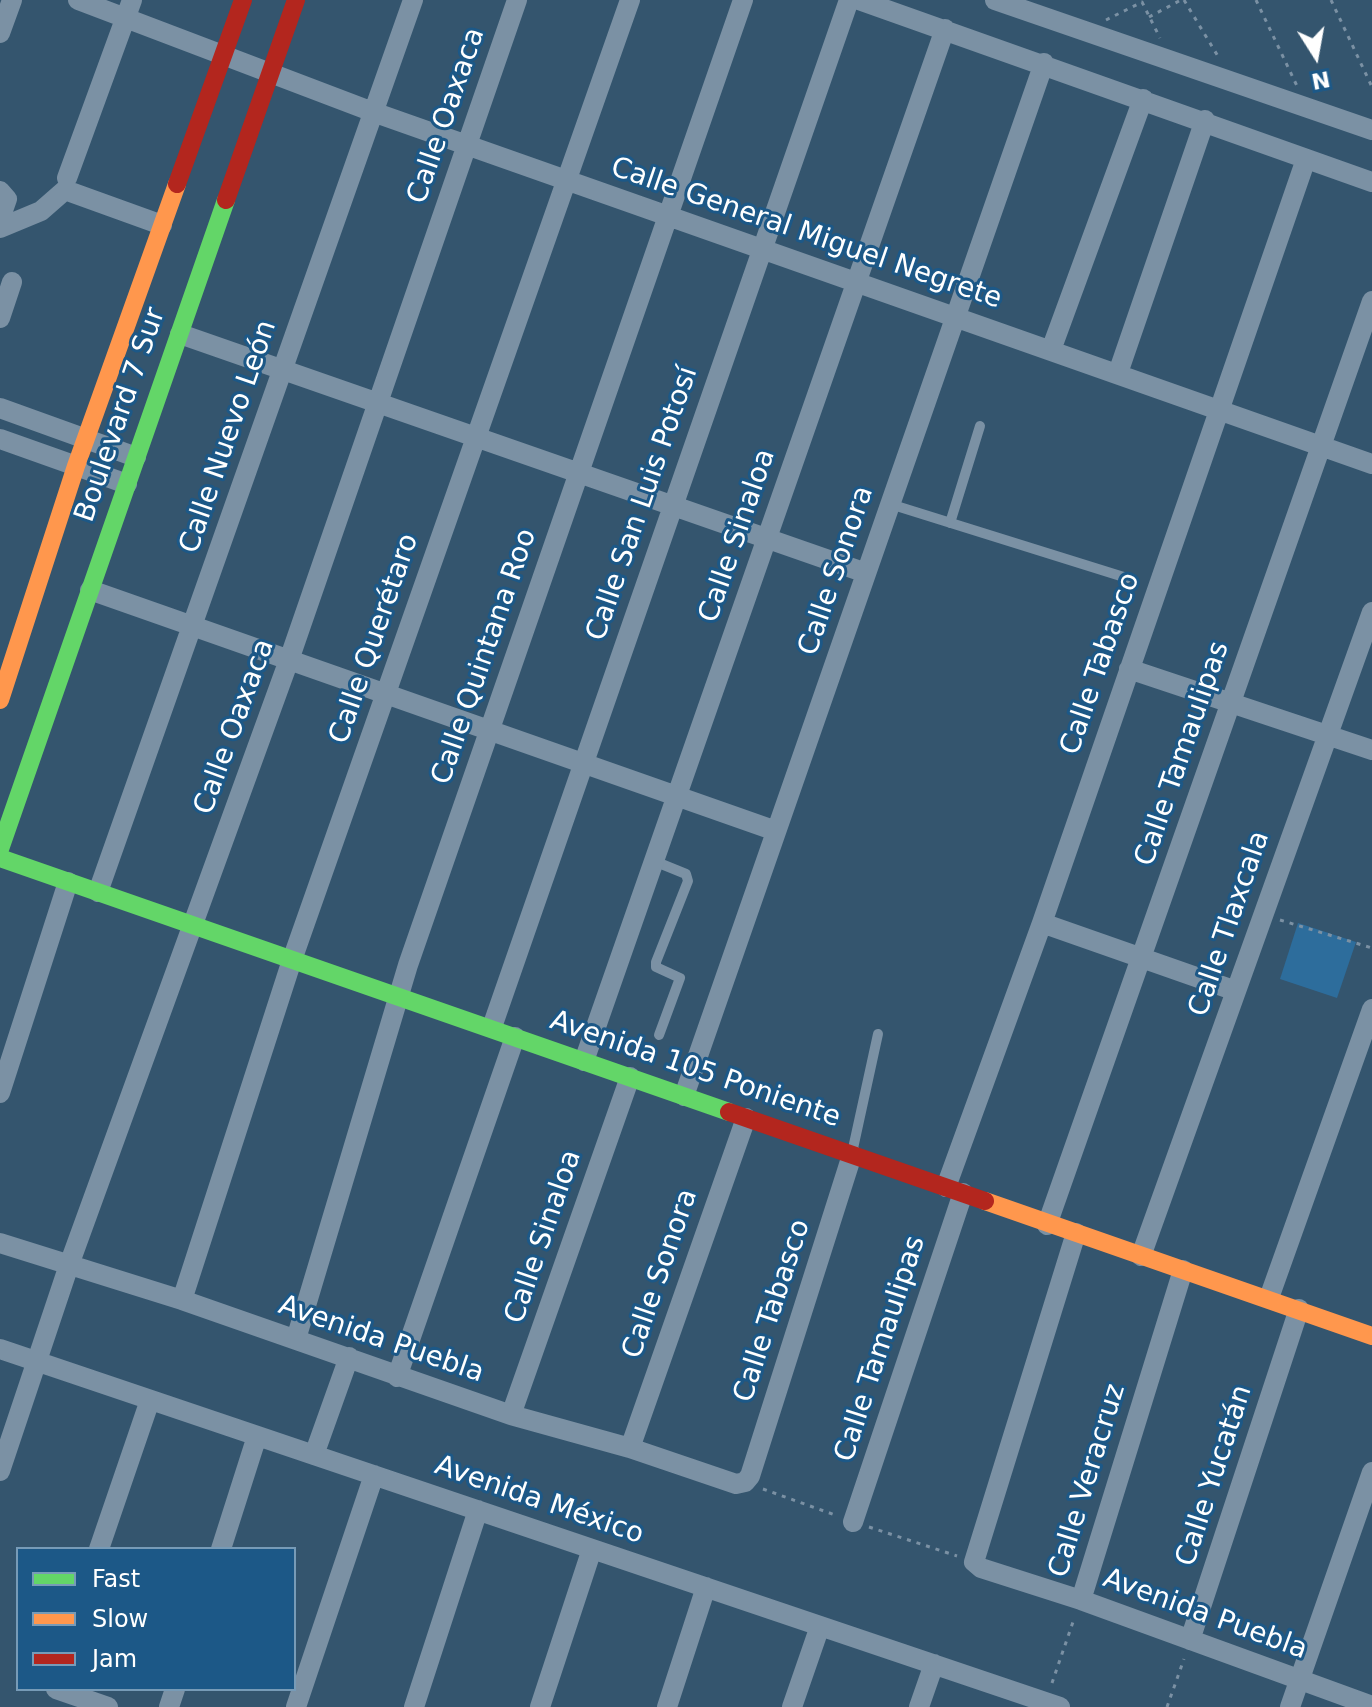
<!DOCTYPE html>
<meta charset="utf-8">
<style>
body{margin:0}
#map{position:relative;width:1372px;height:1707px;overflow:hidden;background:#34556e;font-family:"DejaVu Sans",sans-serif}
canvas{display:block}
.legend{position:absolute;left:16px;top:1547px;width:280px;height:144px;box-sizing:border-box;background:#1c5887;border:2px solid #779bb7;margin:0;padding:10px 14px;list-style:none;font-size:24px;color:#fff}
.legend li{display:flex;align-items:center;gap:16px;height:40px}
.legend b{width:40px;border:2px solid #779bb7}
.north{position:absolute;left:1276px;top:16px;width:80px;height:80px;-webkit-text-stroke:6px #1c5887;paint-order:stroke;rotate:169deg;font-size:22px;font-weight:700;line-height:32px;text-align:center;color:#fff}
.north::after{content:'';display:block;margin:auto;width:28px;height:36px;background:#fff;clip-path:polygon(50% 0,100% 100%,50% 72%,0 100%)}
</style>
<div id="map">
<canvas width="1372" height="1707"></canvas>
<ul class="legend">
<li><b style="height:10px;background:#63d668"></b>Fast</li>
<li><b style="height:10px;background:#ff974d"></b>Slow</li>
<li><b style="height:10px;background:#b3261e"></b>Jam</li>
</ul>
<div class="north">N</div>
</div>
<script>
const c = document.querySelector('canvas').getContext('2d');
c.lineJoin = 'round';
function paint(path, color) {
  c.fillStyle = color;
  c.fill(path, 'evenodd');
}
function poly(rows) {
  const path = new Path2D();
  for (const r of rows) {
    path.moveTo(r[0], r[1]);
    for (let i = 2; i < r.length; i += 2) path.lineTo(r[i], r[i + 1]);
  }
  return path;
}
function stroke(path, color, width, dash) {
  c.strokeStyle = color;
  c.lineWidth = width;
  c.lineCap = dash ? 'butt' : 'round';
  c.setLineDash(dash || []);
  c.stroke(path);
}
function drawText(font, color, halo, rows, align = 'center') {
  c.font = font + ' "DejaVu Sans",sans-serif';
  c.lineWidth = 6;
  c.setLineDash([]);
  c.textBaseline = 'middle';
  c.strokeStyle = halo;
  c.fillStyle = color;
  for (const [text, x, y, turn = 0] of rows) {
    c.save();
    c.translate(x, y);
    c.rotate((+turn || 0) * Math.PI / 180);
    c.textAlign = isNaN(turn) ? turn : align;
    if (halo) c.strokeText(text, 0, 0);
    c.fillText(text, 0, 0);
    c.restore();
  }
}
paint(poly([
 [1298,923,1356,942,1337,998,1280,979]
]), '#2d6d9c');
stroke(poly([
 [1184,0,1219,58],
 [1256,0,1297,86],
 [1331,0,1372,87],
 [1149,17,1181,0],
 [1106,20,1142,2,1160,38],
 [1280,920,1372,948],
 [763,1489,835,1515],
 [869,1527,957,1556],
 [1052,1683,1074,1619],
 [1167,1707,1184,1659]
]), '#7b91a4', 3, [4, 6]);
stroke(poly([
 [890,504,1127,578],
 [950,523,980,426],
 [654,861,686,874,688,881,656,962,656,967,680,978,659,1035],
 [852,1153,878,1034]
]), '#7b91a4', 10);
stroke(poly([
 [78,0,373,112,1372,464],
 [859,0,1372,182],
 [995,0,1372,130],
 [0,33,12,0],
 [67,178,132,0],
 [0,191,7,199,0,219],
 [0,228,41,211,65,190,162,225],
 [0,318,12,282],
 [180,334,866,573],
 [1051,350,1143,99],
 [1118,373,1205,120],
 [0,408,136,457],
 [0,439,127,484],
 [90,590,776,831],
 [1129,669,1372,750],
 [98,892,413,0],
 [1042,923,1236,991],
 [492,1027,849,0],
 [584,1061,945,29],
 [0,1093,68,882],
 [684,1096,1044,63],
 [946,1187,1042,923,1306,159],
 [1047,1225,1372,301],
 [1076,1233,974,1562,981,1568,1081,1600,1372,1706],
 [0,1243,182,1300,511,1415,630,1448,736,1484,745,1482,750,1476,852,1155],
 [1141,1256,1372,612],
 [1269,1298,1372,1009],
 [182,1300,292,960,630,0],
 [296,1339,408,965,743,0],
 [0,1349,1060,1707],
 [397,1377,515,1037],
 [511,1415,630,1077],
 [630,1448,746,1118],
 [314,1455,349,1357],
 [0,1471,69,1265,289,660,517,0],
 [853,1522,963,1193],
 [99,1549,150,1400],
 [221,1549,257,1436],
 [1081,1600,1183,1270],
 [1190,1640,1299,1309],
 [56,1689,108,1707],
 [169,1707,175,1689],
 [296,1707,374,1475],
 [414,1707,478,1510],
 [540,1707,592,1549],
 [667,1707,706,1587],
 [792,1707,820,1626],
 [919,1707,934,1664],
 [1290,1707,1372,1472]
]), '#7b91a4', 20);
stroke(poly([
 [0,849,226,200],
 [0,858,729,1112]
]), '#63d668', 18);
stroke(poly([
 [0,700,76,466,177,184],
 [985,1201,1372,1336]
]), '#ff974d', 18);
stroke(poly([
 [177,184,243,0],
 [226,200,296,0],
 [729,1112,985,1201]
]), '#b3261e', 18);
drawText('28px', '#fff', '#1c5887', [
 ["Calle Oaxaca",447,116,-71],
 ["Calle General Miguel Negrete",806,234,19],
 ["Boulevard 7 Sur",121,415,-71],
 ["Calle Nuevo León",229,437,-71],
 ["Calle San Luis Potosí",643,504,-71],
 ["Calle Sinaloa",738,536,-71],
 ["Calle Sonora",837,571,-71],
 ["Calle Querétaro",375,639,-71],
 ["Calle Quintana Roo",485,657,-71],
 ["Calle Tabasco",1101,664,-71],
 ["Calle Oaxaca",235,727,-70],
 ["Calle Tamaulipas",1183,754,-71],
 ["Calle Tlaxcala",1230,924,-71],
 ["Avenida 105 Poniente",695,1070,19],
 ["Calle Sinaloa",544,1237,-71],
 ["Calle Sonora",661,1274,-71],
 ["Calle Tabasco",773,1311,-72],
 ["Avenida Puebla",381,1340,19],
 ["Calle Tamaulipas",881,1349,-72],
 ["Calle Yucatán",1215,1476,-72],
 ["Calle Veracruz",1088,1481,-73],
 ["Avenida México",539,1501,19],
 ["Avenida Puebla",1205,1615,20]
]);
</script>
